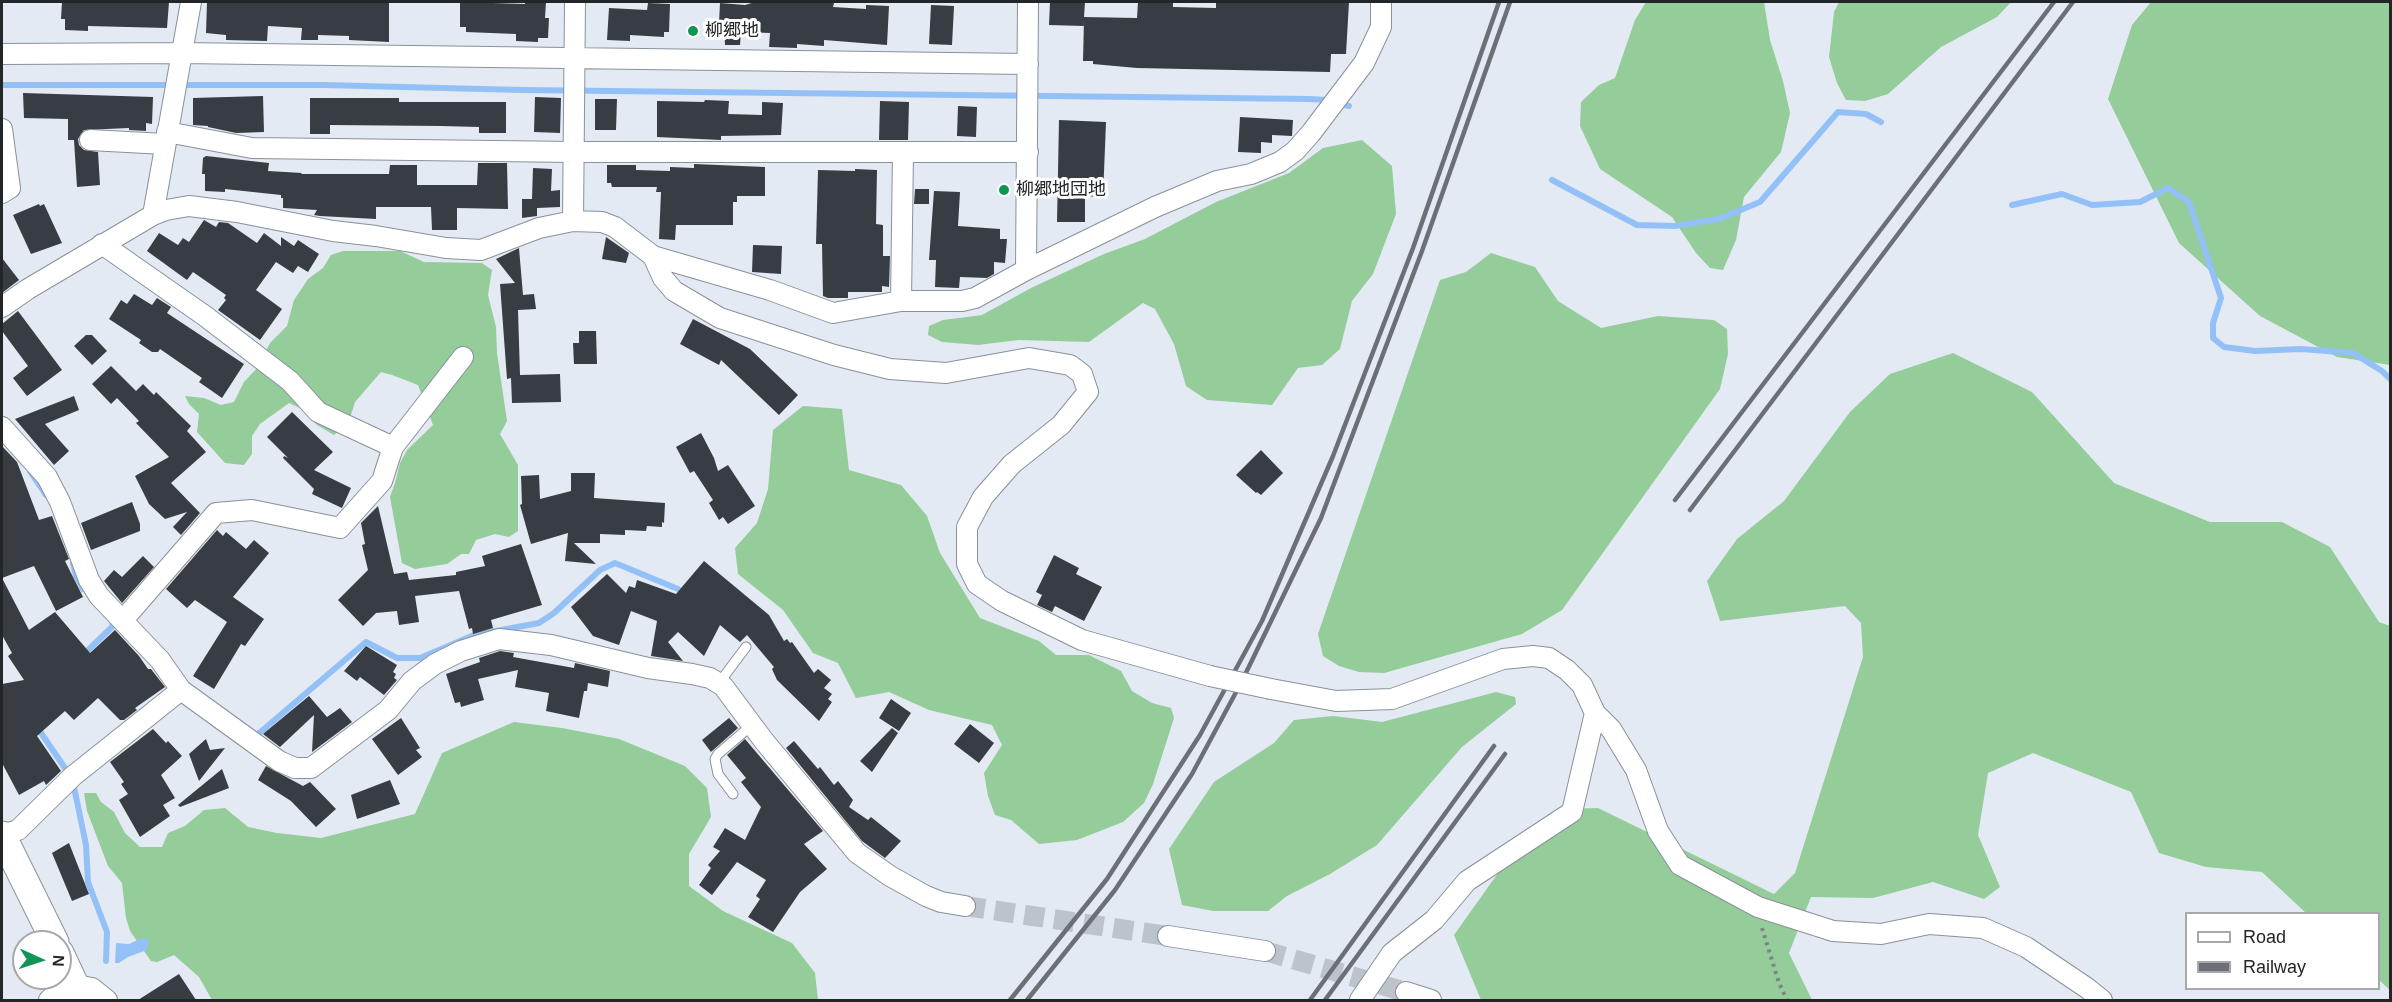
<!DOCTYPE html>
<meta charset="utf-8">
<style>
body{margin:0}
#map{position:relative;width:2392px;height:1002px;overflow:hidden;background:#e3eaf3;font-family:Helvetica,sans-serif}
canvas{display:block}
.frame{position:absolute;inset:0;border:3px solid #232629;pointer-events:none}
.legend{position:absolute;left:2185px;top:912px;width:195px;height:78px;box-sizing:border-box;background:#fff;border:2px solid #a7a8a9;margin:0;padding:8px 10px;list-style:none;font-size:18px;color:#232629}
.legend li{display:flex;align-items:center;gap:12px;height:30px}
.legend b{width:30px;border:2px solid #a7a8a9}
.north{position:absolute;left:12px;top:930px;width:60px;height:60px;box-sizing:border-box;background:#fff;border:2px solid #a7a8a9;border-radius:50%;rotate:93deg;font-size:16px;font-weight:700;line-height:24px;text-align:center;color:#232629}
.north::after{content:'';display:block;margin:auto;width:21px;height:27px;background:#0f9554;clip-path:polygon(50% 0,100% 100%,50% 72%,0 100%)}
</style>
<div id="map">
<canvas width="2392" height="1002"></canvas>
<div class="frame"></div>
<ul class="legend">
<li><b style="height:8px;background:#fff"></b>Road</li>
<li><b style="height:8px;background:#6c7076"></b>Railway</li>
</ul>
<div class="north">N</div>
</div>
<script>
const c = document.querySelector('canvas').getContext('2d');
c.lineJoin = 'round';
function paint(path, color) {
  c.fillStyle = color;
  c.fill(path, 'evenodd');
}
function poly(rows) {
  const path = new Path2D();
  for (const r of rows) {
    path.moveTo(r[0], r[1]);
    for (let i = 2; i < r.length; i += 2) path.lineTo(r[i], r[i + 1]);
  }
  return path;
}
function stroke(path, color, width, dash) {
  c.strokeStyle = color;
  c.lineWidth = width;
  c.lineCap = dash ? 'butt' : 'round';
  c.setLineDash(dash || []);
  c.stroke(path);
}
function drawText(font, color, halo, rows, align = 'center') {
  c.font = font + ' Helvetica,"Noto Sans JP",sans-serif';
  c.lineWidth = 6;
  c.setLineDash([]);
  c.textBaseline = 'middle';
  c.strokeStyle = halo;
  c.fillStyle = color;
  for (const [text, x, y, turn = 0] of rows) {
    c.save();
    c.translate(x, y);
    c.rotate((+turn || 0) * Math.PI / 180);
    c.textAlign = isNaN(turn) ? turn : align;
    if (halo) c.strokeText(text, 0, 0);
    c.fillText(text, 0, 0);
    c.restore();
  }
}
paint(poly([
 [1646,2,1764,2,1770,40,1783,81,1790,113,1781,152,1744,197,1736,240,1723,270,1710,268,1696,253,1672,217,1600,169,1580,126,1581,102,1599,85,1615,78,1635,20],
 [1839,2,2011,2,1997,17,1941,47,1888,94,1865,101,1846,100,1837,83,1829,57,1834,12],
 [2151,2,2390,2,2390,365,2337,357,2260,316,2179,243,2108,99,2132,25],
 [1362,140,1392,166,1396,214,1373,274,1352,301,1340,349,1322,365,1298,368,1272,405,1207,400,1186,386,1174,344,1155,309,1143,303,1089,342,1019,340,978,345,942,342,928,335,929,326,943,320,982,315,1031,288,1104,254,1145,239,1216,202,1289,173,1323,148],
 [343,251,400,251,424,262,482,263,492,270,488,295,496,327,497,353,507,421,500,434,518,465,518,531,509,537,495,534,476,540,469,554,461,554,447,564,415,569,402,563,390,497,395,483,400,463,407,450,433,425,418,385,392,375,381,372,355,402,349,421,334,435,317,425,300,408,289,403,260,424,252,436,252,454,244,465,225,463,197,432,199,414,189,404,185,396,204,398,221,405,234,402,244,382,258,367,270,343,287,326,294,300,308,279,323,268,331,255],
 [1491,253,1535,267,1558,301,1601,328,1658,316,1714,320,1727,329,1728,354,1720,389,1562,610,1522,634,1384,673,1359,672,1339,666,1323,656,1318,634,1440,280,1466,272],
 [1953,353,2032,392,2114,483,2210,522,2282,522,2330,547,2379,622,2390,626,2390,990,2379,980,2378,914,2306,913,2262,872,2206,867,2159,853,2131,792,2033,753,1988,773,1978,835,2000,887,1984,899,1933,882,1873,898,1811,897,1789,953,1812,1000,1481,1000,1454,935,1518,845,1559,809,1598,808,1774,894,1795,873,1863,657,1861,623,1845,606,1720,621,1707,581,1737,539,1784,501,1850,412,1890,374],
 [803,406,842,409,849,470,901,485,927,516,940,553,980,618,1039,641,1056,655,1089,655,1121,671,1132,691,1152,703,1171,708,1174,718,1153,784,1144,803,1123,822,1077,840,1039,844,1011,820,995,815,988,796,984,773,1002,745,992,725,929,710,889,692,856,698,838,663,813,653,783,610,738,574,735,548,757,523,768,489,773,430],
 [1496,692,1515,697,1516,704,1462,747,1377,845,1330,874,1287,896,1268,911,1213,911,1182,905,1169,849,1214,782,1274,743,1294,720,1333,716,1382,722],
 [514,722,562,728,619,739,685,766,707,788,711,817,689,854,689,886,723,911,792,943,815,973,818,1000,212,1000,199,977,174,955,157,962,151,961,130,931,126,918,122,883,108,866,87,811,84,793,96,793,101,802,114,812,125,833,140,847,162,847,168,833,185,826,204,810,225,808,248,827,277,833,321,838,415,814,442,753]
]), '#94cc9a');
paint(poly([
 [142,938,147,939,149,942,147,950,128,957,119,963,115,963,116,943,129,944]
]), '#93c1f7');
stroke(poly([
 [2,85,324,85,522,90,1310,99,1326,100,1349,106],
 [1552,180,1637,225,1675,226,1719,219,1760,202,1838,112,1866,114,1881,122],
 [2012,205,2062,194,2092,205,2140,202,2168,188,2189,202,2221,298,2213,323,2213,338,2224,347,2255,351,2301,349,2353,353,2382,371,2390,379],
 [30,471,46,495],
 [73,563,76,576,83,589],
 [83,655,112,627,113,621],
 [37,727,69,774],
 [252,732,257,735,366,642,397,658,420,658,474,635,539,623,554,613,600,570,615,563,678,589],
 [74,787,86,845,88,882,107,932,106,961]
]), '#93c1f7', 6);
paint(poly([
 [62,2,169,2,167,28,88,26,88,31,65,30,65,19,61,19],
 [207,2,389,2,389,42,349,40,349,36,318,35,318,40,301,40,302,28,268,26,267,41,226,40,226,35,206,33],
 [460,2,525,4,525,2,546,2,545,18,549,18,548,38,538,38,538,42,516,41,516,34,466,32,466,27,460,27],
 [755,2,825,2,834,3,833,7,866,9,866,5,889,6,887,45,824,40,824,46,797,44,797,48,769,47,770,33,741,32,740,45,725,45,724,24,719,23,720,3,745,5],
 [1050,2,1085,2,1084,17,1137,18,1138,2,1173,2,1173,7,1216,8,1216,2,1349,2,1346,54,1331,54,1330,72,1137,68,1093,64,1093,61,1083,61,1084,20,1084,26,1049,25],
 [648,3,670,4,669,32,664,32,664,37,630,35,630,41,607,40,609,8,647,10],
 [931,5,954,6,952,45,929,44],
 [23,93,153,97,152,124,146,123,146,131,129,130,129,128,84,130,78,139,79,145,84,150,98,152,100,185,77,187,74,140,68,140,68,119,24,118],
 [263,96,264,132,236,133,208,127,208,126,193,125,193,98],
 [535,97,561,98,560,133,534,132],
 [310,98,399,98,399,102,506,102,506,133,479,133,479,127,441,126,330,125,330,134,310,134],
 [595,99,617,99,616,130,595,130],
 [705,100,729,101,728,114,762,115,762,102,783,103,781,135,721,136,721,140,657,137,657,101,704,102],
 [880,101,909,102,908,140,879,140],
 [958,106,977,107,976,137,957,136],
 [1240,117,1293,120,1292,136,1272,135,1272,143,1261,142,1261,153,1238,152],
 [1059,120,1106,122,1103,197,1085,196,1085,222,1057,222],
 [206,156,269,163,268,171,302,173,301,174,389,174,390,165,417,165,417,185,477,185,478,163,507,163,508,209,457,208,457,230,432,230,431,207,376,207,376,219,320,216,314,215,317,210,283,208,283,198,281,198,281,195,225,189,225,192,205,191,205,174,202,174,203,158],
 [694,164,765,167,765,196,737,196,737,202,733,202,733,225,676,225,675,240,659,239,661,192,656,192,657,187,612,187,611,183,607,183,607,165,636,165,636,170,670,171,670,167,694,168],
 [533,168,552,169,551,191,560,190,560,207,537,208,537,216,522,218,522,199,532,199],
 [855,169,877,170,876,224,883,225,883,256,890,256,889,287,882,286,882,292,848,292,848,298,828,298,823,296,822,244,816,244,818,170,855,171],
 [915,189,929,189,929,204,914,204],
 [934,191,960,192,958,226,1000,229,1000,239,1007,239,1005,263,994,262,994,274,987,278,960,277,959,288,935,287,936,260,929,260],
 [39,204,40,206,44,204,62,243,31,254,13,215],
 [204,220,216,227,219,222,228,223,257,243,264,233,281,246,281,237,294,246,298,240,319,254,308,272,298,266,293,273,276,262,256,290,282,309,260,340,218,310,226,300,224,298,226,295,193,272,187,280,147,251,159,233,178,245,183,238,189,242],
 [606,237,629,253,626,263,602,259],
 [753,245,782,246,781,274,752,272],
 [519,248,523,295,534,294,536,309,518,310,520,375,560,374,561,402,512,403,511,378,507,379,500,284,515,283,496,259],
 [2,258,19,280,2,293],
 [134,294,152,305,157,298,171,307,167,313,244,364,222,398,199,382,202,378,160,349,158,352,152,352,139,343,141,340,109,319,121,300,127,304],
 [18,311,62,370,27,396,13,378,28,366,2,331,2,324],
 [693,319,750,349,798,395,779,415,721,360,719,365,680,344],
 [579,331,596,331,597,364,574,364,573,343,579,343],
 [86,335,92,335,107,351,92,365,74,346],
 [111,366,136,391,143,384,154,395,156,392,191,426,187,431,206,452,171,483,200,513,181,535,173,527,187,512,165,519,149,504,135,476,169,457,136,423,139,421,117,398,111,404,92,384],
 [74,396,79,410,45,424,69,451,54,465,15,419],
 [292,412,333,452,314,470,351,488,342,508,312,494,314,489,283,458,284,456,288,458,267,437],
 [701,433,714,458,718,471,728,465,755,506,728,524,723,517,719,520,709,503,713,500,694,471,690,473,676,447],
 [2,446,17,462,39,520,52,516,69,559,65,561,83,597,56,611,34,566,2,578,29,630,55,612,90,653,115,630,139,656,148,669,151,669,165,687,135,708,137,710,124,720,120,720,98,698,74,720,65,711,37,736,61,771,46,785,44,781,19,795,2,763,2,684,24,680,8,656,12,653,2,635],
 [1261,450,1283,473,1261,495,1257,492,1256,493,1236,475],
 [571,473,595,473,594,498,665,503,664,523,662,522,662,527,647,526,646,531,625,530,625,535,600,534,600,543,574,543,596,564,565,561,568,533,531,544,520,505,522,504,521,476,539,475,540,499,571,491],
 [132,502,140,524,140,531,91,550,81,523],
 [378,506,394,574,407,572,409,580,456,575,456,572,485,566,482,556,521,544,542,605,491,620,493,628,473,634,472,628,469,629,459,591,415,596,419,622,399,625,397,611,376,613,363,626,338,600,368,570,362,545,365,544,361,523],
 [217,530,223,536,226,532,246,549,254,540,269,553,233,597,264,619,245,646,241,644,214,689,193,676,227,622,195,600,187,608,166,589],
 [1054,555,1079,568,1076,574,1102,587,1084,621,1055,606,1052,612,1037,605,1042,595,1036,592],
 [143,556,154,567,122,603,104,581,114,570,122,577],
 [704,561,769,615,784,641,787,639,790,643,792,642,814,673,818,669,831,680,824,688,832,694,828,699,832,702,819,721,777,680,772,669,774,667,747,635,740,642,720,625,704,656,678,632,668,642,683,661,651,656,657,621,631,611,619,645,593,636,571,607,607,574,626,593,629,586,635,588,637,580,676,594],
 [366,646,397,665,393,672,396,674,394,678,397,680,384,695,360,677,357,681,344,671],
 [500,651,514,653,513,657,574,668,575,663,610,671,608,687,588,683,587,691,584,691,579,718,546,711,549,693,515,687,518,670,478,679,484,700,461,707,460,702,455,703,446,674,480,662,479,658],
 [309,696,327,717,340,708,352,722,312,752,314,715,280,747,263,734],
 [891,699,911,713,899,731,879,718],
 [401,718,420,748,416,750,422,757,398,775,372,739],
 [729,718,738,728,711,752,702,740],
 [970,724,994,743,979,763,954,744],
 [892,728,898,733,872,772,860,761],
 [153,729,166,743,168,741,182,756,161,775,175,798,163,805,170,816,140,837,119,800,128,794,121,784,124,782,110,762],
 [206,739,210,750,225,748,199,781,189,754],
 [745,739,823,831,804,844,827,869,800,892,773,932,748,917,760,899,756,896,766,880,737,862,712,895,699,885,711,868,708,865,720,851,713,847,725,828,745,840,761,807,741,782,746,778,727,755],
 [794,741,818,769,820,767,834,785,838,781,853,800,849,807,868,820,871,817,901,841,885,858,862,841,786,748],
 [266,766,303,786,310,782,336,809,316,827,291,801,258,780],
 [222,769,229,788,180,807,178,805],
 [390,780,400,804,357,819,351,795],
 [69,843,89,894,72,901,52,853],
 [179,974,196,1000,138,1000]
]), '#373d43');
stroke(poly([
 [965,906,1168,936],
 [1265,951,1406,992]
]), '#bdc3cb', 20, [20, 10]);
const service = poly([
 [719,683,746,647],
 [733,794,718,774,715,759,718,754,752,725]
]);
const minor = poly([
 [2,54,181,53,1028,64],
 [2,129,10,188,2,193],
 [167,132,252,148,575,152,1028,152],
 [90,140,165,144],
 [153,215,191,2],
 [573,221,575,2],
 [102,244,205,316,290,381,318,412,393,447,463,357],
 [653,256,663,278,674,291,720,318,834,355,890,369,946,373,1029,358,1070,365,1082,374,1088,392,1061,425,1012,464,983,497,967,527,967,564,977,584,1002,601,1082,640,1210,676],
 [1026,270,1028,2],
 [901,301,903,152],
 [2,307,28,289,153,215,166,210,189,206,237,212,333,231,376,236,446,248,481,250,539,228,573,221,602,222,615,227,653,256,770,290,833,313,901,301,962,301,975,298,1026,270,1155,207,1217,181,1251,174,1280,162,1295,151,1311,133,1364,63,1381,27,1381,2],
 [2,427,47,477,60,502,89,580,99,596,160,660,181,690,279,761,295,768,311,768,388,710,412,681,435,664,461,651,499,639,551,645,648,668,692,674,710,678,723,686,764,741,857,853,890,876,926,896,941,902,965,906],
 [123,620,216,513,252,510,340,528,382,481,393,447],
 [1271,689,1336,701,1392,699,1503,659,1533,656,1549,658,1567,670,1582,685,1595,713,1611,729,1636,770,1658,831,1680,865,1758,907,1833,931,1881,934,1929,924,1983,928,2026,947,2087,988,2102,1000],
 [2,835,18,830,73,776,181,690],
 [1168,936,1265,951],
 [1406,992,1431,1000],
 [49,1000,57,993,76,985,92,988,107,1000],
 [1360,1000,1392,953,1434,920,1467,881,1572,812,1595,713]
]);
const secondary = poly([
 [2,835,55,942],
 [60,953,82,1000]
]);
stroke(service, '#8a9198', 11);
stroke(minor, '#8a9198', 22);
stroke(secondary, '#8a9198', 29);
stroke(poly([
 [1762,928,1779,983,1787,1000]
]), '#7e8389', 4, [3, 4.5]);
stroke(service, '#fff', 9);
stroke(minor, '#fff', 20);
stroke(secondary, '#fff', 27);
stroke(poly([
 [1675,500,2054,2],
 [1690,510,2073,2],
 [1010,1000,1107,879,1200,735,1262,621,1333,456,1413,248,1499,2],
 [1027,1000,1115,890,1192,774,1241,683,1321,518,1422,251,1510,2],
 [1310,1000,1494,746],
 [1325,1000,1505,754]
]), '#6c7076', 4.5);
const minorBridge = poly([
 [1210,676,1271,689]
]);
stroke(minorBridge, '#8a9198', 22, []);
stroke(minorBridge, '#fff', 20);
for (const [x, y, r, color] of [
 [693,31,6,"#0f9554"],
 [1004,190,6,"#0f9554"]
]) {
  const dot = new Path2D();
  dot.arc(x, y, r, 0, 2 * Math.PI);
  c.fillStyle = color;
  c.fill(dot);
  stroke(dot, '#fff', 2);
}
drawText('18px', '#232629', '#fff', [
 ["柳郷地",705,31],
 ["柳郷地団地",1016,190]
], 'left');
</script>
